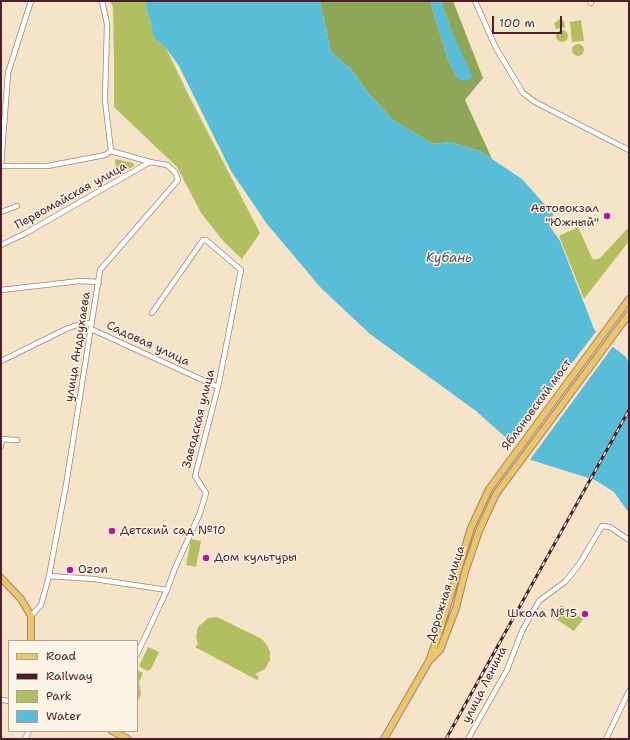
<!DOCTYPE html>
<meta charset="utf-8">
<style>
body{margin:0}
#map{position:relative;width:630px;height:740px;overflow:hidden;background:#f6e4c9;font-family:"Shantell Sans",sans-serif}
canvas{display:block}
.frame{position:absolute;inset:0;border:2px solid #4a1f2b;pointer-events:none}
.legend{position:absolute;left:8px;top:640px;width:130px;height:92px;box-sizing:border-box;background:#fcf5e5;border:1px solid #b59f9b;margin:0;padding:5px 7px;list-style:none;font-size:12px;color:#4a1f2b}
.legend li{display:flex;align-items:center;gap:8px;height:20px}
.legend b{width:20px;border:1px solid #b59f9b}
.scale{position:absolute;left:492px;top:16px;width:70px;height:18px;box-sizing:border-box;border:2px solid #4a1f2b;border-top:0;padding-left:5px;font-size:12px;line-height:14px;white-space:nowrap;color:#4a1f2b;-webkit-text-stroke:3px #fcf5e5;paint-order:stroke}
</style>
<div id="map">
<canvas width="630" height="740"></canvas>
<div class="frame"></div>
<ul class="legend">
<li><b style="height:5px;background:#ebc669"></b>Road</li>
<li><b style="height:5px;background:#4a1f2b"></b>Railway</li>
<li><b style="height:11px;background:#b2bf61"></b>Park</li>
<li><b style="height:11px;background:#59bdd7"></b>Water</li>
</ul>
<div class="scale">100 m</div>
</div>
<script>
const c = document.querySelector('canvas').getContext('2d');
c.lineJoin = 'round';
function paint(path, color) {
  c.fillStyle = color;
  c.fill(path, 'evenodd');
}
function poly(rows) {
  const path = new Path2D();
  for (const r of rows) {
    if (r.length === 3) {
      path.moveTo(r[0] + r[2], r[1]);
      path.arc(r[0], r[1], r[2], 0, 2 * Math.PI);
      continue;
    }
    path.moveTo(r[0], r[1]);
    for (let i = 2; i < r.length; i += 2) path.lineTo(r[i], r[i + 1]);
  }
  return path;
}
function stroke(path, color, width, dash) {
  c.strokeStyle = color;
  c.lineWidth = width;
  c.lineCap = dash ? 'butt' : 'round';
  c.setLineDash(dash || []);
  c.stroke(path);
}
function drawText(font, color, halo, rows, align = 'center') {
  c.font = font + ' "Shantell Sans",sans-serif';
  c.lineWidth = 3;
  c.setLineDash([]);
  c.textBaseline = 'middle';
  c.strokeStyle = halo;
  c.fillStyle = color;
  for (const [text, x, y, turn = 0] of rows) {
    c.save();
    c.translate(x, y);
    c.rotate((+turn || 0) * Math.PI / 180);
    c.textAlign = isNaN(turn) ? turn : align;
    if (halo) c.strokeText(text, 0, 0);
    c.fillText(text, 0, 0);
    c.restore();
  }
}
paint(poly([
 [110,1,145,1,154,38,166,48,188,94,260,233,242,259,224,242,201,213,177,167,114,107,114,60,113,7],
 [560,19,564,21,565,27,556,29,554,23],
 [581,20,584,41,572,42,570,22],
 [562,36,6],
 [578,50,6],
 [116,159,133,163,134,166,119,174,117,174,115,161],
 [578,227,592,258,595,260,600,258,629,227,629,241,584,299,559,236],
 [191,539,201,541,196,567,186,565],
 [561,605,583,619,574,631,553,617],
 [217,617,262,639,267,645,270,652,270,660,265,669,255,674,259,677,257,680,195,647,198,644,196,637,198,627,208,618],
 [148,647,159,652,151,669,147,671,139,666],
 [137,670,143,673,139,682,141,694,137,703]
]), '#b2bf61');
paint(poly([
 [320,1,430,1,447,57,457,78,451,30,441,1,453,1,483,78,465,100,492,159,480,151,449,142,433,144,393,120,369,94,351,69,331,52]
]), '#8da657');
paint(poly([
 [145,1,320,1,331,52,351,69,369,94,393,120,433,144,449,142,480,151,522,179,553,214,551,228,560,241,594,329,608,343,626,357,629,364,629,513,614,492,595,480,531,460,476,411,370,334,321,288,267,224,231,171,179,66,166,48,154,38],
 [430,1,441,1,451,30,473,77,469,80,463,81,457,78,447,57]
]), '#59bdd7');
paint(poly([
 [598,329,614,345,529,461,510,444]
]), '#f6e4c9');
const minor = poly([
 [102,1,107,24,105,100,111,151],
 [475,1,496,48,523,93,535,102,629,150],
 [590,1,591,3],
 [1,166,8,73,31,1],
 [1,166,48,166,105,155,111,151],
 [1,212,17,206],
 [1,245,26,233,150,162],
 [1,290,80,281,99,282],
 [152,313,203,240,206,240,241,270,218,387,195,476,206,493,200,513,175,568,167,590],
 [91,329,218,387],
 [1,361,66,329,80,324,92,323],
 [1,439,17,440],
 [1,446,2,439],
 [49,576,94,579,167,590,137,654],
 [31,616,41,605,49,576,66,485,100,270,178,180,175,172,167,165,150,162,111,151],
 [1,700,9,701],
 [25,739,29,731],
 [468,739,507,670,522,631,539,601,566,581,580,563,602,526,610,527,629,540],
 [606,739,629,691]
]);
const major = poly([
 [1,578,21,599,31,616,31,641],
 [430,660,440,650,456,608,465,572,479,531,496,494,629,314],
 [112,731,128,739],
 [384,739,429,661,439,633,471,528,489,489,629,299]
]);
stroke(minor, '#a0827a', 6);
stroke(major, '#a0827a', 8);
stroke(minor, '#fff', 4.5);
stroke(major, '#ebc669', 6);
const rail = poly([
 [446,739,629,410]
]);
stroke(rail, '#4a1f2b', 3);
stroke(rail, '#fcf5e5', 1.5, [4.5]);
for (const [x, y, r, color] of [
 [607,216,4,"#b5179e"],
 [112,531,4,"#b5179e"],
 [206,558,4,"#b5179e"],
 [70,570,4,"#b5179e"],
 [585,614,4,"#b5179e"]
]) {
  const dot = new Path2D();
  dot.arc(x, y, r, 0, 2 * Math.PI);
  c.fillStyle = color;
  c.fill(dot);
  stroke(dot, '#fcf5e5', 1.5);
}
drawText('12px', '#4a1f2b', '#fcf5e5', [
 ["Первомайская улица",71,196,-29],
 ["Садовая улица",148,344,25],
 ["улица Андрухаева",78,347,-81],
 ["Яблоновский мост",537,405,-54],
 ["Заводская улица",199,419,-76],
 ["Дорожная улица",446,594,-72],
 ["улица Ленина",485,685,-63]
]);
drawText('12px', '#4a1f2b', '#fcf5e5', [
 ["Автовокзал",599,209,"right"],
 ["\"Южный\"",599,223,"right"],
 ["Детский сад №10",120,531],
 ["Дом культуры",214,558],
 ["Ozon",78,570],
 ["Школа №15",577,614,"right"]
], 'left');
drawText('italic 13px', '#4f5667', '#fcf5e5', [
 ["Кубань",449,259]
]);
</script>
